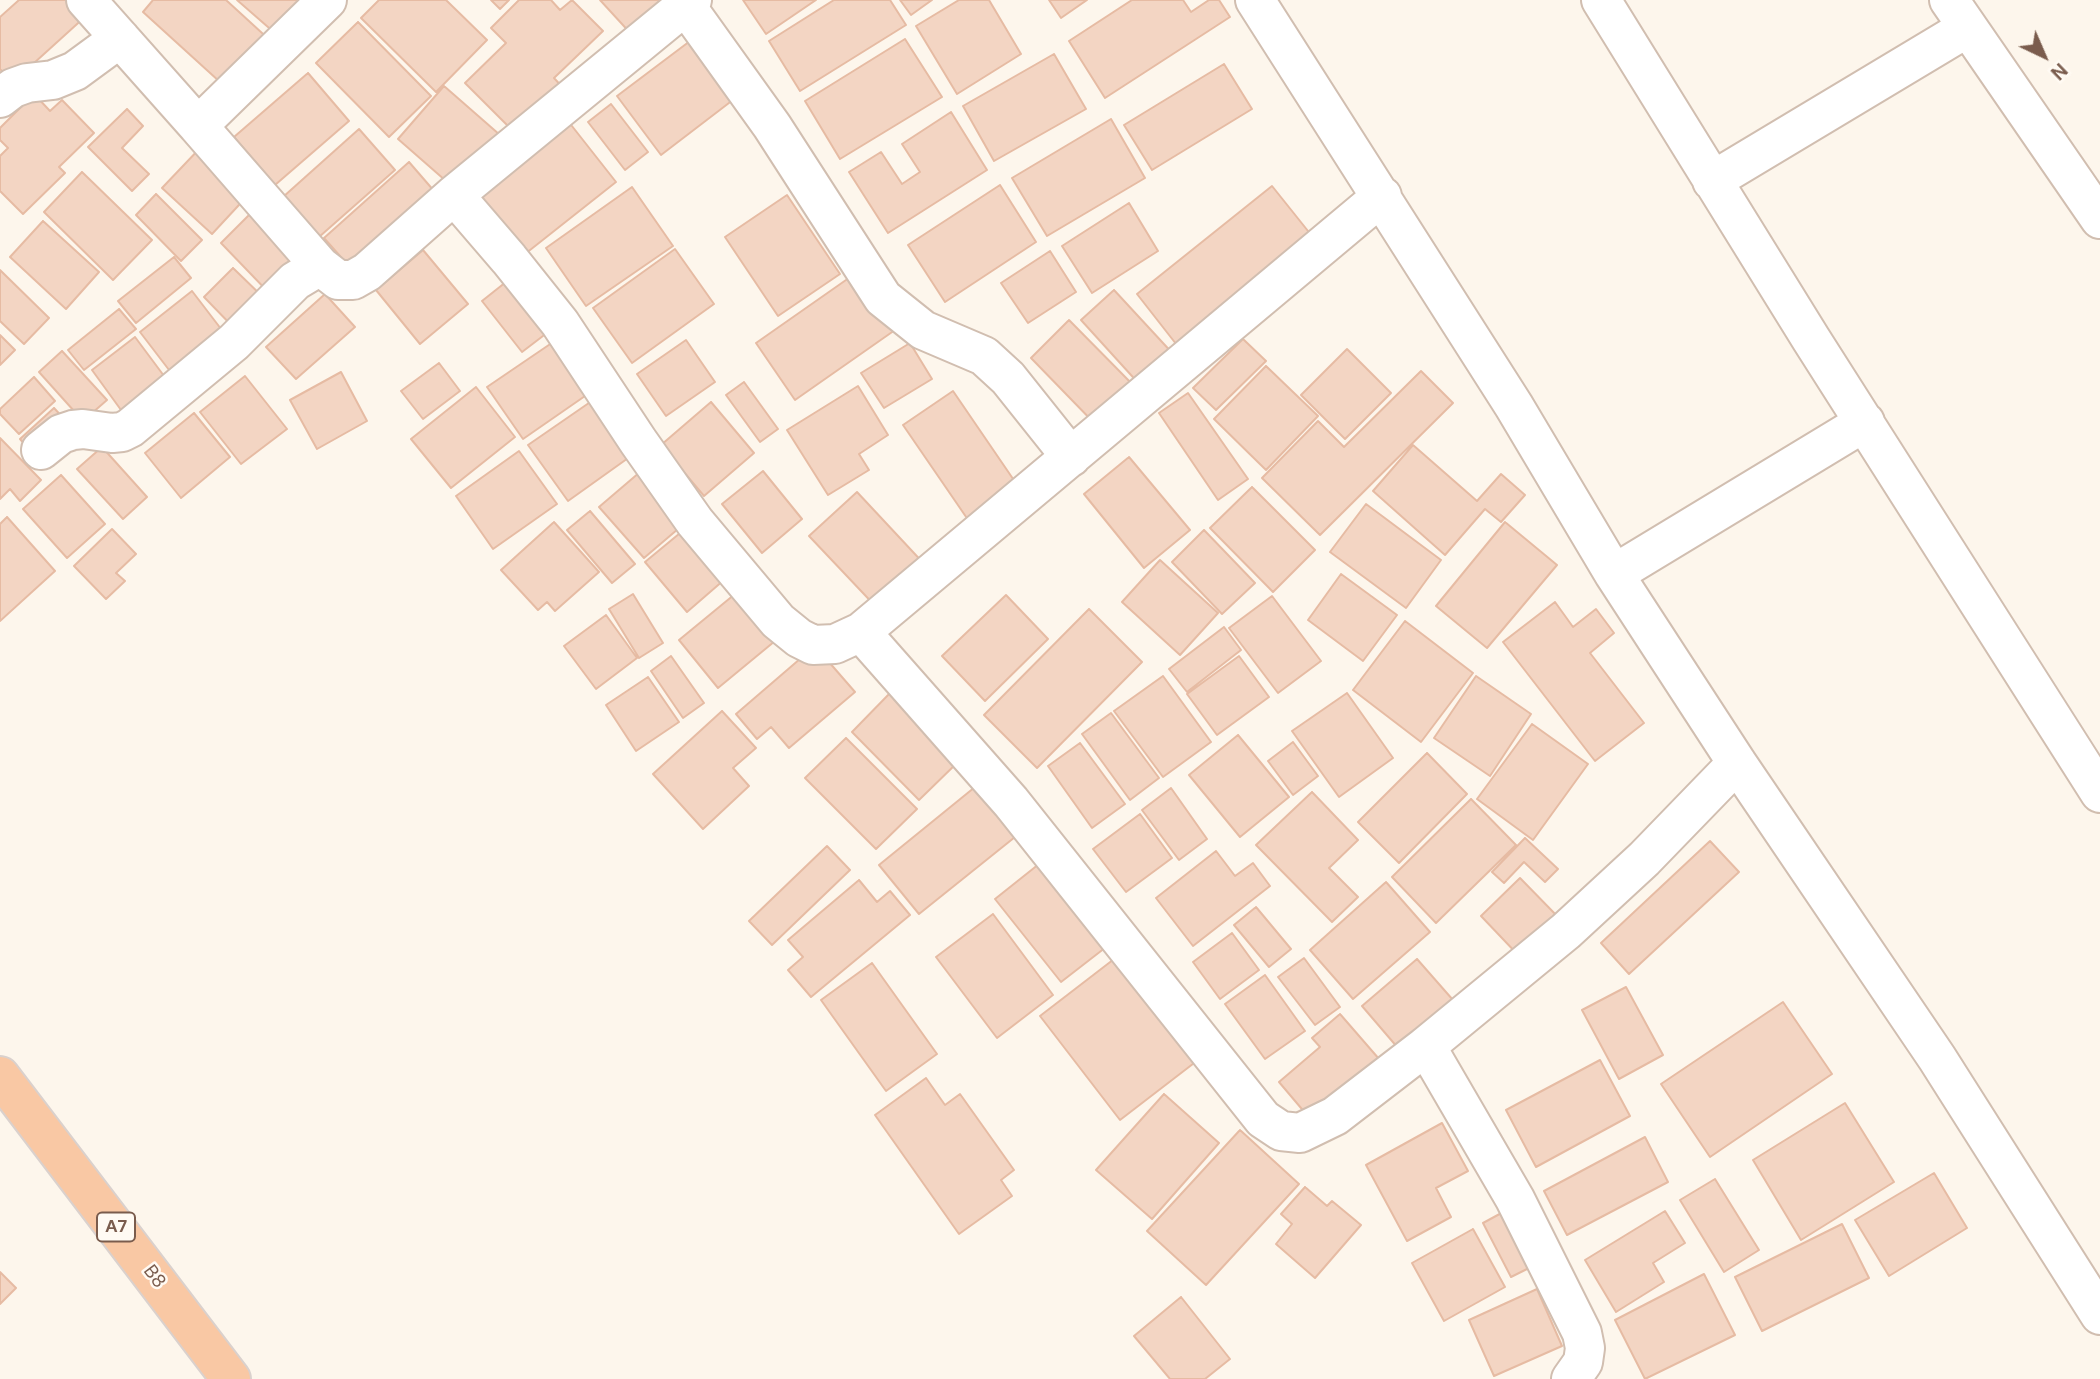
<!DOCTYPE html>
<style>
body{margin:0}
#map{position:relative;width:2100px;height:1379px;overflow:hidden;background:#fdf6ec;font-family:"DM Sans",sans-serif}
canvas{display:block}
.north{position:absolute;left:2009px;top:21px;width:70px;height:70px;-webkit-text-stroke:5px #fffaf3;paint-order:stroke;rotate:136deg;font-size:19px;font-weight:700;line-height:28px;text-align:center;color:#7a5c4d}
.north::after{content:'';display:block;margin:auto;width:24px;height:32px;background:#7a5c4d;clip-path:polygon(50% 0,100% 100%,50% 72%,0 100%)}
</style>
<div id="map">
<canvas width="2100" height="1379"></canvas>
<div class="north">N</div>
</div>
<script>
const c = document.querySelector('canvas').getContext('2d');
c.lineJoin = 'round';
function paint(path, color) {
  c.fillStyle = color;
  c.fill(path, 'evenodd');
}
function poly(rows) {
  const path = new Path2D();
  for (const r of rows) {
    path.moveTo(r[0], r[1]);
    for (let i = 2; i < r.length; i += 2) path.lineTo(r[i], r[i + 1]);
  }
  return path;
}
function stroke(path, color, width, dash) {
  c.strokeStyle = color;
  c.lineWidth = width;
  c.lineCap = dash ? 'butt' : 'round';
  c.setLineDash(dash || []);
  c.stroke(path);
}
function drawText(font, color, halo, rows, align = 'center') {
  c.font = font + ' "DM Sans",sans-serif';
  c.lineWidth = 5;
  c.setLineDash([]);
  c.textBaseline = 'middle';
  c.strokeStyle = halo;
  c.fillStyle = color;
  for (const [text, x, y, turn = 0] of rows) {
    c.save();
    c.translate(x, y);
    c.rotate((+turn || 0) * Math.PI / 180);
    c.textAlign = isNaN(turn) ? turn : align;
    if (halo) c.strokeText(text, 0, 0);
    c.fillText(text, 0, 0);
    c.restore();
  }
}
const building = poly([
 [19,0,74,0,87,15,12,83,0,69,0,17,19,0],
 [153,0,226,0,274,44,231,92,143,12,153,0],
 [237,0,317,0,284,41,237,0],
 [379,0,446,0,487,40,436,92,361,18,379,0],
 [491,0,509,0,500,9,491,0],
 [519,0,551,0,560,10,572,0,603,31,554,78,565,90,519,137,465,83,506,43,491,28,519,0],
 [600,0,672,0,633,36,600,0],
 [743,0,816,0,766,34,743,0],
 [834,0,890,0,906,25,800,91,769,41,834,0],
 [900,0,932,0,911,15,900,0],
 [959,0,989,0,1021,54,957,94,916,26,959,0],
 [1049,0,1087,0,1061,18,1049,0],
 [1132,0,1183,0,1191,12,1209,0,1219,0,1230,17,1105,98,1069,41,1132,0],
 [358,22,431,96,389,137,316,63,358,22],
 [698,35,742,93,661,155,617,96,698,35],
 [905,39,942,97,840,159,805,101,905,39],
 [1054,54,1086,109,994,161,963,106,1054,54],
 [1224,64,1252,109,1152,170,1124,125,1224,64],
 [308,73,349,121,275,185,234,137,308,73],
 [444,86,500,135,454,188,398,139,444,86],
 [34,94,50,111,62,100,94,133,59,167,65,173,23,214,0,191,0,156,8,148,0,140,0,128,34,94],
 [611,104,648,152,625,170,588,122,611,104],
 [127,109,143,126,122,148,149,174,132,191,88,147,127,109],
 [951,112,987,170,888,233,849,172,881,152,902,184,920,172,902,144,951,112],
 [1111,119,1145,178,1047,236,1012,178,1111,119],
 [568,121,616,182,525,254,477,192,568,121],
 [359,129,395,170,319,237,283,197,359,129],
 [202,146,251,192,212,234,162,188,202,146],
 [409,162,441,199,356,274,324,238,409,162],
 [82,172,152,240,113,280,44,212,82,172],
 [1000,185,1036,242,945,302,908,245,1000,185],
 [1272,186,1316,241,1180,349,1137,294,1272,186],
 [632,187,673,246,586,306,546,248,632,187],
 [156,194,202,240,181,261,136,215,156,194],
 [787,195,840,274,778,316,725,237,787,195],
 [1129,203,1158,251,1092,293,1062,246,1129,203],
 [256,208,309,262,273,297,221,243,256,208],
 [43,221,99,272,66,309,10,257,43,221],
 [675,249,714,304,632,363,593,308,675,249],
 [423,250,468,304,420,344,376,290,423,250],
 [1050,251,1076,292,1028,323,1001,283,1050,251],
 [174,257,191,278,136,323,118,301,174,257],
 [233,268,267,301,237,331,204,297,233,268],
 [0,270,49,318,24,344,0,321,0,270],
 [856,273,895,330,795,400,756,343,856,273],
 [516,274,556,326,522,352,482,301,516,274],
 [1114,290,1175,356,1141,386,1081,320,1114,290],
 [192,291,231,342,179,383,140,332,192,291],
 [325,294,355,327,296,379,266,347,325,294],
 [119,309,136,329,84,370,68,350,119,309],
 [1069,320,1138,390,1099,428,1031,358,1069,320],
 [0,335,15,350,0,365,0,335],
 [562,336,598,387,523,439,487,387,562,336],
 [135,337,173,388,129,421,92,370,135,337],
 [1243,339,1266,361,1216,410,1193,388,1243,339],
 [686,340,715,382,666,416,637,374,686,340],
 [910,343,932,379,884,408,861,373,910,343],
 [1347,349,1391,393,1345,439,1301,395,1347,349],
 [62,351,107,400,83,421,39,372,62,351],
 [439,363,460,391,423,419,401,391,439,363],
 [1266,366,1318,416,1266,470,1214,419,1266,366],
 [1421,371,1453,403,1320,535,1262,478,1318,421,1344,447,1421,371],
 [341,372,367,421,317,449,290,400,341,372],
 [245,376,287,429,241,464,200,412,245,376],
 [34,377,55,401,19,434,0,414,0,409,34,377],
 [744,382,778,429,760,442,726,395,744,382],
 [858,386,888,435,859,454,869,470,828,495,787,430,858,386],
 [476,387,515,437,451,488,411,439,476,387],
 [953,391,1022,492,973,527,903,425,953,391],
 [1188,393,1248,479,1218,500,1159,413,1188,393],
 [599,396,638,451,568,501,528,445,599,396],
 [711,402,754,453,704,496,661,445,711,402],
 [54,408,67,422,33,454,20,439,54,408],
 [194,413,230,457,181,498,145,453,194,413],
 [0,438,41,480,20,501,10,489,0,499,0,438],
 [1413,445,1477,501,1501,474,1525,495,1501,522,1485,509,1445,555,1373,491,1413,445],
 [102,447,147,497,123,519,77,469,102,447],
 [519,451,557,504,493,549,456,496,519,451],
 [1129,457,1190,530,1144,568,1084,494,1129,457],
 [763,471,802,519,762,553,722,504,763,471],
 [640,472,685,523,644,558,599,507,640,472],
 [61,475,105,524,67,558,23,509,61,475],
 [1252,487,1315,550,1273,592,1210,528,1252,487],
 [857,492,927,567,880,611,809,536,857,492],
 [1366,504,1441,560,1406,608,1330,552,1366,504],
 [590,511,635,564,612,583,567,530,590,511],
 [7,517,55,571,0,621,0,524,7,517],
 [554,522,599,572,555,611,547,602,538,610,501,570,554,522],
 [1505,522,1557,565,1487,648,1436,606,1505,522],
 [691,524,732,573,687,612,645,562,691,524],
 [112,529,136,554,116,573,125,581,106,599,74,566,112,529],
 [1204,530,1255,583,1222,614,1172,562,1204,530],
 [1160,560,1218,613,1180,655,1122,602,1160,560],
 [1341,574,1397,615,1363,661,1308,620,1341,574],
 [633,594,663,643,639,658,609,609,633,594],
 [735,594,775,641,718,688,679,640,735,594],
 [1006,595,1048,639,985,701,942,656,1006,595],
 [1272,596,1321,661,1278,693,1229,628,1272,596],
 [1555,602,1573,627,1596,609,1614,633,1590,653,1644,723,1595,761,1503,642,1555,602],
 [1089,609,1142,662,1037,768,984,715,1089,609],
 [606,615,637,658,596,689,564,646,606,615],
 [1405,621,1473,673,1421,742,1353,690,1405,621],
 [1224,627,1241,650,1187,692,1169,669,1224,627],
 [815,646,855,692,789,748,771,727,757,739,736,714,815,646],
 [671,656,704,703,683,718,651,671,671,656],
 [1239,656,1269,697,1217,735,1187,694,1239,656],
 [1163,676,1211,742,1163,777,1114,711,1163,676],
 [1476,676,1531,714,1490,776,1434,738,1476,676],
 [648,677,679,722,636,751,606,705,648,677],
 [891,692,959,761,919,800,852,732,891,692],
 [1347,693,1393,758,1339,797,1292,731,1347,693],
 [722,711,756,748,733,768,749,786,703,829,653,774,722,711],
 [1111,713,1159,778,1130,800,1082,734,1111,713],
 [1532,724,1588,764,1533,840,1477,799,1532,724],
 [1238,735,1289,797,1240,837,1189,775,1238,735],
 [846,738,917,809,876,849,805,778,846,738],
 [1293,742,1318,776,1293,795,1268,761,1293,742],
 [1080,743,1125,804,1092,828,1048,766,1080,743],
 [1427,753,1467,794,1399,863,1358,822,1427,753],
 [975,787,1015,837,919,914,879,865,975,787],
 [1171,788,1207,839,1179,860,1142,810,1171,788],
 [1312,792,1358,840,1329,868,1358,897,1332,922,1256,845,1312,792],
 [1471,799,1516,845,1436,923,1392,877,1471,799],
 [1140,814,1172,858,1126,892,1093,849,1140,814],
 [1525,838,1558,869,1545,882,1524,862,1504,883,1492,872,1525,838],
 [1710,841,1739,872,1629,974,1601,943,1710,841],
 [827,846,850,870,772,945,749,921,827,846],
 [1216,851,1235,876,1253,863,1270,886,1193,946,1156,898,1216,851],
 [1044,860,1110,944,1061,982,995,899,1044,860],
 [1520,878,1560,919,1520,957,1481,916,1520,878],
 [859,880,877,902,890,891,910,915,811,997,788,970,803,957,788,940,859,880],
 [1386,882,1430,932,1353,999,1310,950,1386,882],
 [1256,907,1291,949,1269,967,1234,925,1256,907],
 [993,914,1053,995,997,1038,936,957,993,914],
 [1232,933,1259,970,1220,999,1193,962,1232,933],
 [1118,956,1198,1060,1120,1120,1040,1016,1118,956],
 [1304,958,1340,1007,1315,1025,1278,977,1304,958],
 [1417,959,1460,1008,1404,1055,1362,1006,1417,959],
 [872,963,937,1054,886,1091,821,1000,872,963],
 [1265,975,1305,1031,1265,1059,1225,1004,1265,975],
 [1626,987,1663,1055,1619,1079,1582,1010,1626,987],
 [1783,1002,1832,1074,1710,1157,1661,1084,1783,1002],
 [1340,1014,1386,1067,1312,1121,1279,1082,1320,1047,1312,1038,1340,1014],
 [1600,1060,1630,1116,1536,1167,1506,1110,1600,1060],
 [926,1078,945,1105,960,1094,1014,1170,1001,1180,1012,1196,959,1234,875,1115,926,1078],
 [1164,1094,1219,1143,1152,1219,1096,1170,1164,1094],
 [1845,1103,1894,1182,1801,1240,1753,1160,1845,1103],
 [1442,1123,1468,1171,1436,1188,1451,1217,1407,1241,1366,1165,1442,1123],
 [1240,1130,1299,1184,1206,1285,1147,1231,1240,1130],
 [1645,1137,1668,1182,1567,1235,1544,1191,1645,1137],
 [1934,1173,1967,1228,1889,1276,1855,1220,1934,1173],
 [1715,1179,1759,1250,1724,1272,1680,1200,1715,1179],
 [1305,1187,1327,1206,1332,1201,1361,1225,1315,1278,1276,1244,1292,1224,1281,1214,1305,1187],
 [1507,1210,1535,1265,1511,1277,1483,1223,1507,1210],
 [1665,1211,1685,1243,1653,1263,1664,1282,1616,1312,1585,1260,1665,1211],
 [1842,1224,1869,1278,1762,1331,1735,1277,1842,1224],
 [1473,1229,1505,1287,1444,1321,1412,1263,1473,1229],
 [0,1272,16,1288,0,1304,0,1272],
 [1704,1274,1735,1335,1645,1379,1615,1320,1704,1274],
 [1537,1289,1562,1346,1494,1376,1469,1320,1537,1289],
 [1181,1297,1230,1359,1205,1379,1170,1379,1134,1336,1181,1297]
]);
paint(building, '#f3d5c3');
stroke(building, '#e6bba3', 2);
const minor = poly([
 [86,0,198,126,327,0],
 [1255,0,1514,406,1614,574,1737,763,1937,1058,2100,1315],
 [1601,0,1811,339,2100,793],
 [1949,0,2100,219],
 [686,6,772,126,883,298,923,330,984,356,1008,378,1071,457],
 [0,98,13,88,27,83,53,80,75,71,120,38],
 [198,126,320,266,338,280,353,280,367,272,454,195,692,0],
 [1712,181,1967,28],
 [454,195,509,259,560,323,638,441,695,522,778,621,799,638,813,645,835,644,861,632,1382,196],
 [41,450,61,434,73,430,83,429,112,433,122,432,130,428,234,342,295,281,320,266],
 [1614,574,1865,422],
 [861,632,1011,802,1263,1119,1281,1131,1300,1133,1335,1116,1426,1046,1566,931,1644,859,1737,763],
 [1426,1046,1515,1199,1582,1333,1585,1348,1583,1362,1571,1379]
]);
const trunk = poly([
 [0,1076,231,1379]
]);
stroke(minor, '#d1beb0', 42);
stroke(trunk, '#dad1cd', 42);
stroke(minor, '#fff', 38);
stroke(trunk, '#f9c8a4', 38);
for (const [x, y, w] of [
 [116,1227,38]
]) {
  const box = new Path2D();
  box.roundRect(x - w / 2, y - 14.5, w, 29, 5);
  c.fillStyle = '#fffaf3';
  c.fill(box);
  stroke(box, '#7a5c4d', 2);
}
drawText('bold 18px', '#7a5c4d', null, [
 ["A7",116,1227]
]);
drawText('19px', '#7a5c4d', '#fffaf3', [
 ["B8",154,1277,53]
]);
</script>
